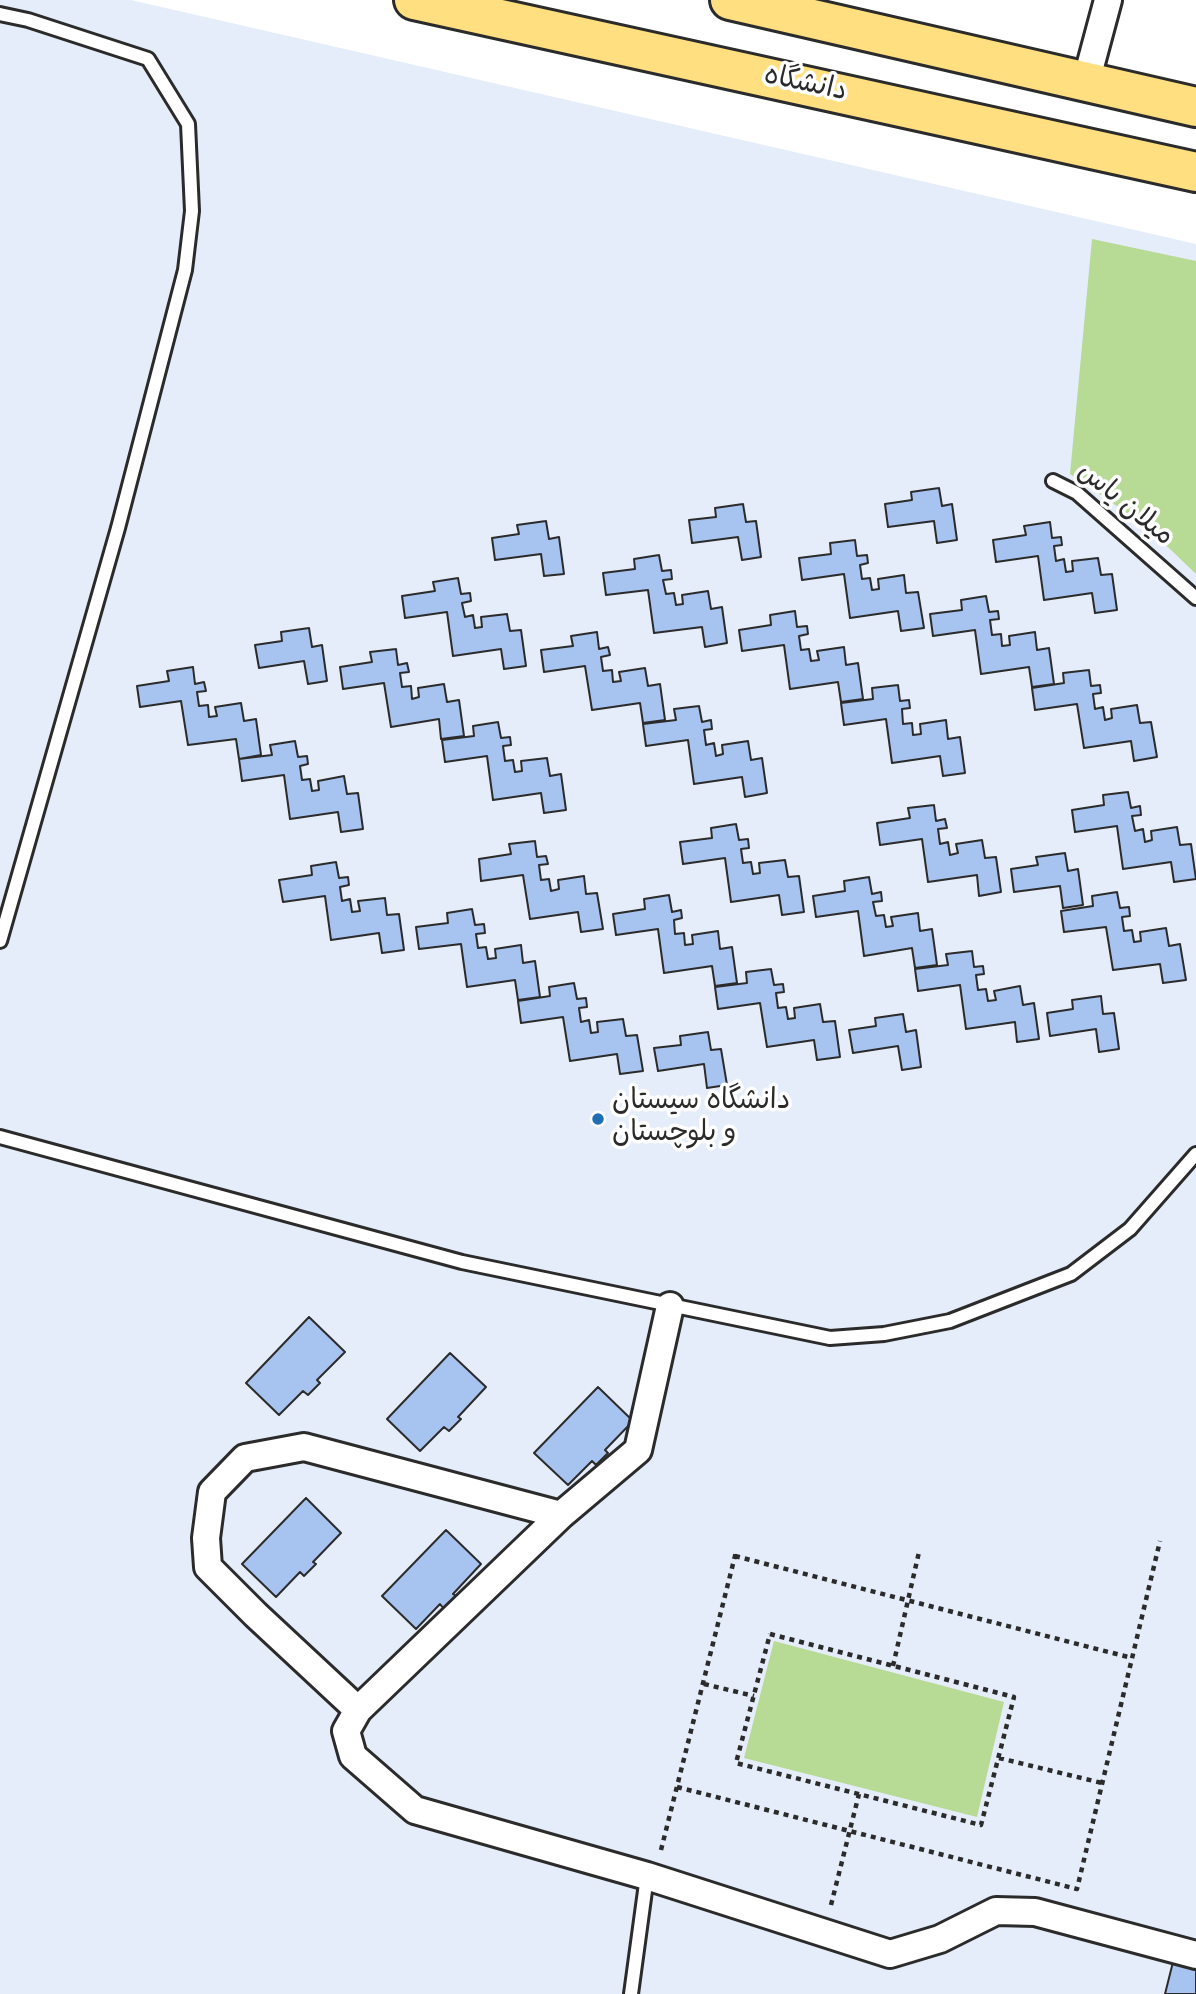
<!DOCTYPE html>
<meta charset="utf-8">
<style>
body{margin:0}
canvas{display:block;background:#fff}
</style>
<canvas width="1196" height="1994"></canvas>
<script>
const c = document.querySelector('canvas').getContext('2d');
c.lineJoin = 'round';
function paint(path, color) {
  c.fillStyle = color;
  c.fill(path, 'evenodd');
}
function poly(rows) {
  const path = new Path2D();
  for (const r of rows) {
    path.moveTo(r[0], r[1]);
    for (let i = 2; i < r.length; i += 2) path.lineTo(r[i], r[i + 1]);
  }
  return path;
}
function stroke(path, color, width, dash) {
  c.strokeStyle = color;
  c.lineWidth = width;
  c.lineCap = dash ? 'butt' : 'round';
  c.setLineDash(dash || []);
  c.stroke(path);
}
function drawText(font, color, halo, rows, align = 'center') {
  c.font = font + ' "Indie Flower","Playpen Sans Arabic",sans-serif';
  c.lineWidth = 7;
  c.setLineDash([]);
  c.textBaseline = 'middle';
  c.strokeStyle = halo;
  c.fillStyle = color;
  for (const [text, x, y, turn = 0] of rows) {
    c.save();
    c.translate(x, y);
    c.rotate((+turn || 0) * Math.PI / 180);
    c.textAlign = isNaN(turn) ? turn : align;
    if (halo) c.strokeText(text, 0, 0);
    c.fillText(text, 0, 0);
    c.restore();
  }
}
paint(poly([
 [0,0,131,0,1196,244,1196,1994,0,1994]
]), '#e5edfa');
paint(poly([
 [1092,239,1196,261,1196,574,1146,526,1070,474],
 [774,1641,1004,1702,977,1817,744,1758]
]), '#b7da95');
const building = poly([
 [939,488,942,506,952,504,957,540,937,543,934,521,888,527,885,504,912,500,911,492,939,488],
 [743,504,746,522,756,521,761,557,742,560,738,537,692,543,689,520,716,517,715,508,743,504],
 [546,521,549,539,559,537,564,574,544,576,541,554,495,560,492,538,519,534,517,525,546,521],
 [1050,522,1052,538,1061,537,1062,545,1054,546,1056,561,1064,559,1066,572,1073,571,1072,561,1098,558,1101,575,1112,574,1117,610,1095,613,1092,593,1044,600,1038,556,996,562,993,540,1026,535,1024,526,1050,522],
 [855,540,857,556,867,555,868,563,860,565,862,579,870,578,872,590,879,589,878,579,904,575,906,593,918,592,924,628,901,631,898,611,850,618,844,574,802,580,799,558,831,554,830,543,855,540],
 [659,555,662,571,671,570,672,579,663,580,666,594,674,593,676,605,683,604,682,595,708,591,711,609,722,607,727,643,705,647,702,627,654,633,648,590,606,595,603,573,635,569,634,559,659,555],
 [458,578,461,594,470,593,471,601,462,603,465,617,473,615,475,628,482,627,481,617,507,614,510,631,521,630,526,666,504,669,501,649,453,656,447,612,405,618,402,596,435,591,433,582,458,578],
 [986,596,989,612,998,611,999,619,990,620,992,635,1001,634,1002,646,1010,645,1009,636,1035,632,1037,650,1049,648,1054,684,1032,687,1029,667,981,674,975,630,933,636,930,614,962,610,961,600,986,596],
 [795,611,797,627,807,626,808,634,799,636,801,650,809,649,811,661,819,660,817,651,844,647,846,665,858,663,863,699,841,702,838,682,790,689,784,645,742,651,739,630,771,625,770,615,795,611],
 [309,628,312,647,322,645,327,681,308,684,304,661,259,668,255,645,282,641,281,632,309,628],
 [597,632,599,649,608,647,610,655,601,657,603,671,612,670,613,682,621,681,619,672,645,668,648,686,660,684,665,720,643,723,640,703,592,710,585,666,544,672,541,650,573,646,571,636,597,632],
 [396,649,398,665,407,663,409,672,400,673,402,687,411,686,412,699,419,697,418,688,444,684,447,702,459,700,464,736,441,739,439,719,391,727,384,683,343,689,340,667,372,662,370,652,396,649],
 [193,667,195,684,204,682,206,691,197,692,199,706,208,705,209,717,217,716,215,707,241,703,244,721,256,719,261,755,239,759,236,739,188,745,181,701,140,707,137,686,169,681,167,671,193,667],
 [1089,670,1091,686,1100,685,1101,693,1093,694,1095,709,1103,707,1105,720,1112,718,1111,709,1137,705,1140,723,1151,722,1157,757,1134,761,1131,741,1084,748,1077,704,1035,710,1032,688,1064,683,1063,673,1089,670],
 [898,685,900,701,909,700,910,708,902,709,903,724,912,723,913,735,921,734,920,724,946,720,948,739,960,737,965,773,943,776,940,756,892,763,886,719,844,725,841,703,873,699,872,688,898,685],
 [699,706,702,722,711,720,712,729,704,730,706,745,714,743,716,756,723,754,722,745,748,741,751,760,762,758,767,793,745,797,742,777,694,784,688,740,646,746,643,724,676,720,674,709,699,706],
 [498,722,501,738,510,737,511,745,503,746,505,761,513,760,515,772,522,771,521,761,547,758,550,776,561,774,566,810,544,813,541,793,493,800,487,756,445,762,442,740,474,736,473,726,498,722],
 [295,741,298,757,307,756,308,764,300,766,302,780,310,779,312,791,319,790,318,781,344,776,347,794,358,793,363,829,341,832,338,812,290,819,284,775,242,781,239,759,272,755,270,745,295,741],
 [1128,792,1131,808,1140,806,1141,815,1132,816,1135,831,1143,829,1145,842,1152,840,1151,831,1177,827,1180,845,1191,844,1196,879,1174,882,1171,862,1123,869,1117,826,1075,832,1072,810,1104,805,1103,795,1128,792],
 [934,805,936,821,945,819,947,828,938,829,940,844,948,842,950,855,958,853,956,844,982,840,985,858,996,857,1001,892,979,896,977,875,928,882,922,839,880,845,877,823,910,818,908,808,934,805],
 [736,824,739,840,748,839,749,848,741,849,743,863,751,862,753,874,760,873,759,863,785,860,788,877,799,876,804,912,782,915,779,895,731,902,725,858,683,864,680,842,712,838,711,828,736,824],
 [535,841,537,857,546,856,548,864,539,865,541,880,549,879,551,891,559,889,558,880,584,876,586,894,597,893,603,929,581,932,578,912,530,919,523,875,481,881,479,859,511,854,509,844,535,841],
 [1065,853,1068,871,1078,869,1083,905,1063,908,1060,886,1014,892,1011,869,1038,865,1036,857,1065,853],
 [336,862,339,878,348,877,349,885,340,887,342,901,350,899,352,912,360,911,358,901,385,898,387,915,399,914,404,950,382,953,379,933,331,940,325,896,283,902,279,880,312,875,311,866,336,862],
 [869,877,872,894,881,892,882,901,873,902,876,916,884,915,886,927,893,926,891,917,918,913,920,931,932,929,937,965,915,968,912,948,864,956,858,911,816,917,813,896,845,891,844,881,869,877],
 [1117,892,1120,908,1129,907,1130,916,1122,917,1124,931,1132,930,1134,942,1141,941,1140,932,1166,928,1169,946,1180,944,1186,980,1163,983,1160,964,1113,970,1106,927,1064,932,1061,911,1093,906,1092,896,1117,892],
 [669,895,672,912,681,910,682,918,674,920,675,934,684,933,685,945,693,944,692,935,718,931,720,949,732,947,737,983,715,986,712,966,664,973,658,929,616,935,613,914,645,909,644,899,669,895],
 [472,909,475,925,484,924,485,933,476,934,478,948,486,947,488,959,496,958,495,949,521,945,523,963,535,961,540,997,518,1000,515,980,467,987,461,944,419,949,416,927,448,923,447,913,472,909],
 [972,951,974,967,983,966,984,974,976,975,978,990,986,989,988,1001,996,1000,994,991,1020,986,1023,1005,1034,1003,1039,1039,1017,1042,1015,1022,966,1029,960,985,918,991,915,969,948,965,946,954,972,951],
 [771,969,774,985,783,984,784,992,776,993,778,1008,786,1007,788,1019,795,1018,794,1008,820,1004,823,1022,835,1021,840,1057,817,1060,814,1040,767,1047,760,1003,718,1009,715,987,747,983,746,972,771,969],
 [574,983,577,999,586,998,587,1007,579,1008,581,1022,589,1020,591,1033,598,1032,597,1022,623,1019,626,1036,637,1035,643,1071,620,1074,617,1054,570,1061,563,1017,521,1023,518,1001,550,996,549,987,574,983],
 [1101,996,1103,1014,1114,1013,1119,1049,1099,1052,1096,1029,1050,1036,1047,1013,1073,1009,1072,1000,1101,996],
 [903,1014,906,1032,916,1030,921,1067,902,1070,898,1046,853,1053,849,1030,876,1026,875,1018,903,1014],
 [708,1032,711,1050,721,1049,727,1085,707,1088,704,1064,658,1071,654,1048,681,1045,680,1036,708,1032],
 [309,1317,345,1352,317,1380,320,1383,308,1395,303,1391,279,1415,246,1383,309,1317],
 [450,1353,486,1387,458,1417,461,1419,449,1431,444,1427,420,1451,387,1419,450,1353],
 [598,1387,633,1421,605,1450,608,1453,596,1465,592,1461,568,1485,534,1453,598,1387],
 [306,1498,341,1533,313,1562,316,1564,304,1576,300,1572,276,1597,242,1564,306,1498],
 [446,1530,481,1564,453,1594,456,1596,444,1609,440,1604,416,1629,382,1596,446,1530],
 [1173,1962,1196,1968,1196,1994,1165,1994,1173,1962]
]);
paint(building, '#a7c3ef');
stroke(building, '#2b2b2b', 2);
const lane = poly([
 [0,14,28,20,148,59,188,124,192,211,185,270,118,528,0,941],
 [1053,481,1077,493,1196,598],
 [0,1137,462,1262,830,1338,884,1334,950,1321,1071,1274,1130,1229,1196,1154],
 [631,1994,647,1876]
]);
const street = poly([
 [1086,82,1108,0],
 [561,1515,304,1447,245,1458,212,1492,206,1538,208,1567,256,1615,358,1710,346,1731,353,1756,415,1810,647,1876,890,1954,940,1939,996,1911,1035,1912,1196,1955],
 [358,1710,561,1515,638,1450,670,1306]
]);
const primary = poly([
 [414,0,1196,172],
 [730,0,1196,107]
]);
stroke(lane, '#2b2b2b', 18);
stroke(street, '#2b2b2b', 32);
stroke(primary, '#2b2b2b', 44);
stroke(poly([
 [735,1556,1132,1658],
 [770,1634,1014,1697,981,1825,736,1763,770,1634],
 [893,1666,919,1552],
 [704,1684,754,1696],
 [999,1758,1102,1783],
 [677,1787,1077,1889,1160,1541],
 [661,1850,736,1552],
 [831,1905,859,1794]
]), '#2b2b2b', 4.5, [5, 5]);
stroke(lane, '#fff', 12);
stroke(street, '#fff', 26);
stroke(primary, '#ffdf80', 38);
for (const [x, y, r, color] of [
 [598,1119,7,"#1f6fb2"]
]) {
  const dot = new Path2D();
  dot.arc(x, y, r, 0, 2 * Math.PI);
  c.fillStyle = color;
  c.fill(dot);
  stroke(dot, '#fff', 2.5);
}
drawText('28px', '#2b2b2b', '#fff', [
 ["دانشگاه",805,86,12],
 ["میلان یاس",1124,506,39]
]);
drawText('28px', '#2b2b2b', '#fff', [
 ["دانشگاه سیستان",612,1103],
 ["و بلوچستان",612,1135]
], 'left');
</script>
